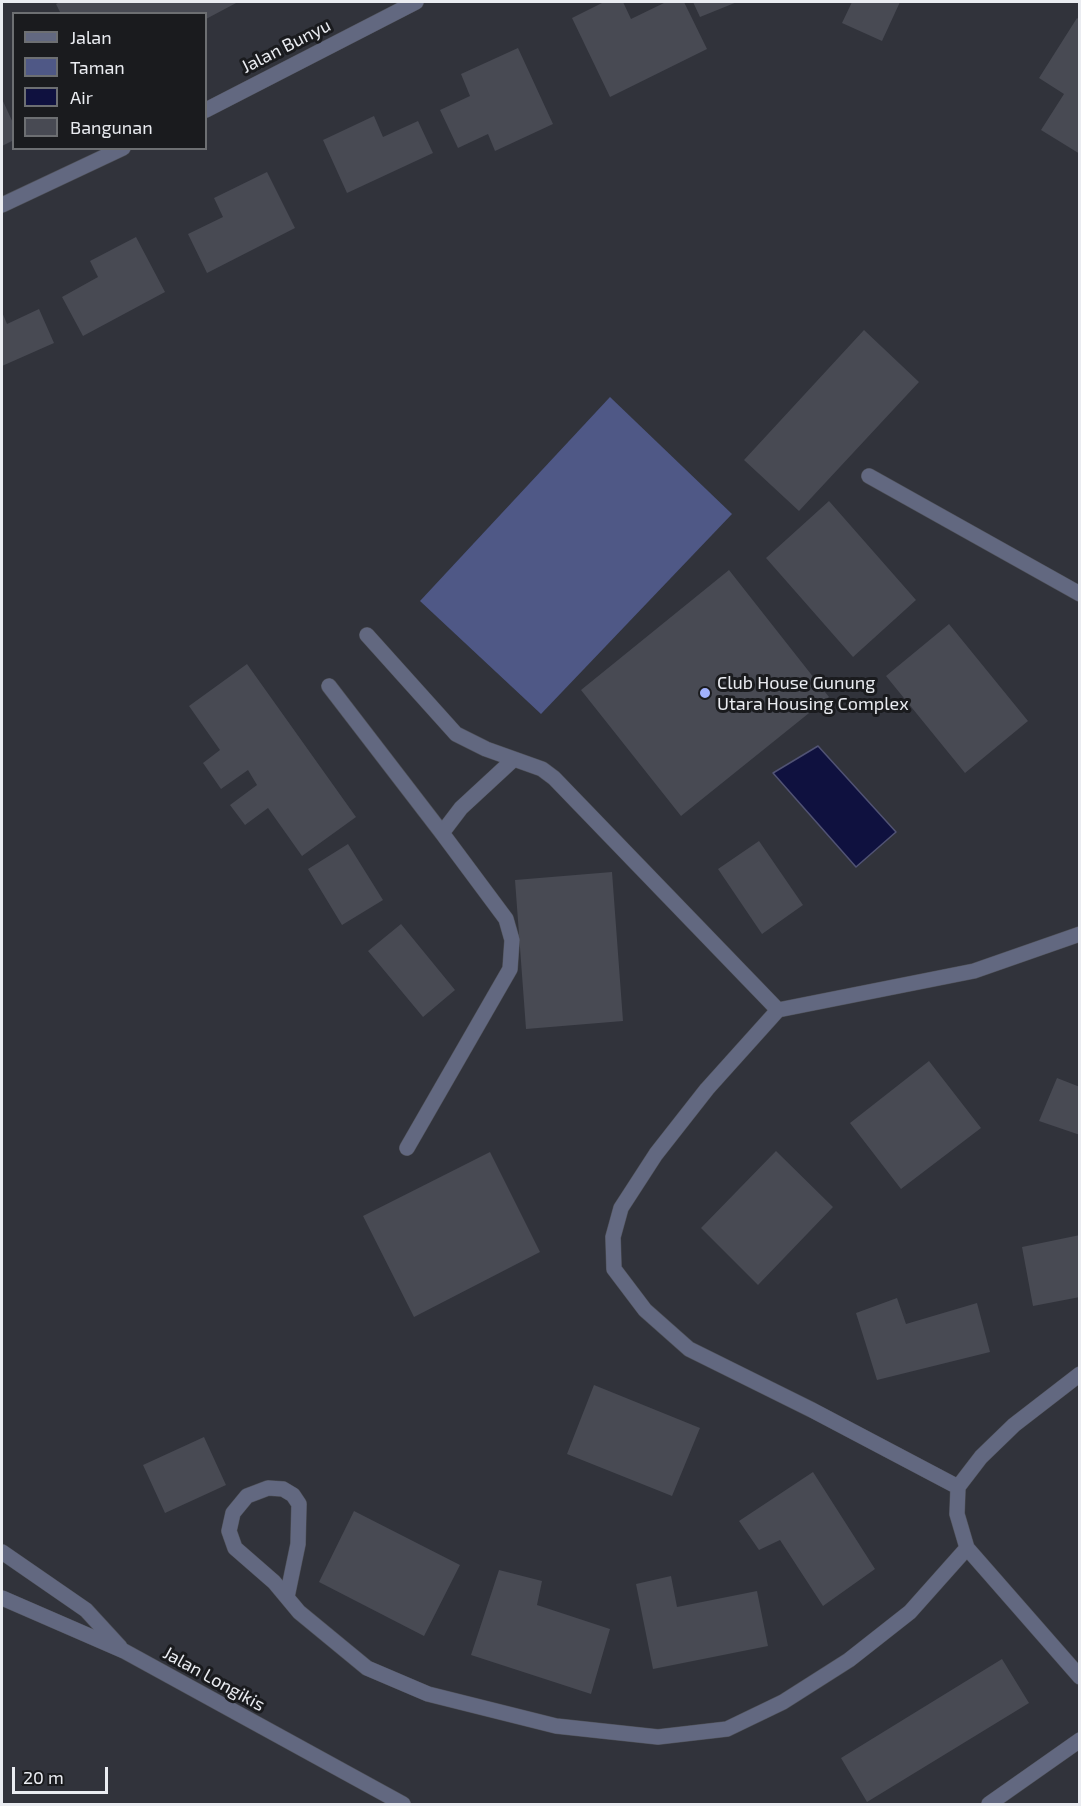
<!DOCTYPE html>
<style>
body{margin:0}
#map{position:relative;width:1081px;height:1806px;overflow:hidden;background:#31333b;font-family:"Exo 2",sans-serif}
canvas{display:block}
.frame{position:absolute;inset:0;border:3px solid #eaecf1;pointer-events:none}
.legend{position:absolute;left:12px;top:12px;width:195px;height:138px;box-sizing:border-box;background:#1a1b1e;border:2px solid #6d6f72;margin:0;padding:8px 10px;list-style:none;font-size:18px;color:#eaecf1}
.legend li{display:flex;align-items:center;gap:12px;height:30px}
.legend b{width:30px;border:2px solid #6d6f72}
.scale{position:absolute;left:12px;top:1767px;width:96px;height:27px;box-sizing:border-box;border:3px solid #eaecf1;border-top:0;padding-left:8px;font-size:18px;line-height:21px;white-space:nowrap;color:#eaecf1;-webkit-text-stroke:4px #1a1b1e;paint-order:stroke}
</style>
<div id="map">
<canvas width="1081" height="1806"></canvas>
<div class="frame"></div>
<ul class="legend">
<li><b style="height:8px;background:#626880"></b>Jalan</li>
<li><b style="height:16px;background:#4f5886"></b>Taman</li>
<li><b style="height:16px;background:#0f113f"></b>Air</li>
<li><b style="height:16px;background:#484a53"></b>Bangunan</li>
</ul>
<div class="scale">20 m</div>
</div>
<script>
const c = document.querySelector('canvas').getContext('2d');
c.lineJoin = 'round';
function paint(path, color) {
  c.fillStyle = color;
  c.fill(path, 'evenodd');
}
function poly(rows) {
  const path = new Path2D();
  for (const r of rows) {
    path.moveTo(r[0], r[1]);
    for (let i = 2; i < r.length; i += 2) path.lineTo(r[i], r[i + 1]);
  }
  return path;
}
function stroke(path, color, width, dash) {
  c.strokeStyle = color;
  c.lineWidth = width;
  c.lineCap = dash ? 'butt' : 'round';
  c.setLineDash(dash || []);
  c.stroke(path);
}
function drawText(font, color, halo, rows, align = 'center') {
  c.font = font + ' "Exo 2",sans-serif';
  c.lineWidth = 6;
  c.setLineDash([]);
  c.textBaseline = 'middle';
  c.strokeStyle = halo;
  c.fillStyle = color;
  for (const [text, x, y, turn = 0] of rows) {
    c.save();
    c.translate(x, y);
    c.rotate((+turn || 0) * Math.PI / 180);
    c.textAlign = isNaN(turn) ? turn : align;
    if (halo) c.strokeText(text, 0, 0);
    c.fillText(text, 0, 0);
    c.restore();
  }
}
paint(poly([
 [610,397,732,514,541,714,420,601]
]), '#4f5886');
const water = poly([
 [818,746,896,832,856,867,773,773,818,746]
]);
paint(water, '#0f113f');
stroke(water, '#515374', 1.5);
paint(poly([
 [60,2,238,2,206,19,206,14,61,14,56,4],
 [604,2,623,2,631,19,666,2,684,2,707,49,610,97,572,18],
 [693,2,737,2,700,17],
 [852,2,900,2,882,41,842,23],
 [1077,18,1080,20,1080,154,1041,130,1064,94,1039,78],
 [518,48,553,124,495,151,488,134,458,148,440,110,470,96,461,74],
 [2,99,14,125,14,140,2,146],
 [374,116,383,137,418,121,433,153,347,193,323,140],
 [267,172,295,228,207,273,188,234,223,217,214,198],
 [136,237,165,292,83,336,62,297,98,277,90,261],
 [39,309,54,343,2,366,2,312,7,324],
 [864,330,919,382,799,511,744,460],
 [829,501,916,600,853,657,766,558],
 [729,570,829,697,681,816,581,690],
 [949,624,1028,721,965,773,886,676],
 [247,664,356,817,302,856,268,808,245,825,230,805,257,785,248,770,221,789,203,763,220,750,189,706],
 [759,841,803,905,762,934,718,869],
 [348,844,383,900,342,925,308,869],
 [612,872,623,1021,526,1029,515,880],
 [401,924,455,990,423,1017,368,951],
 [929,1061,981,1128,901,1189,850,1123],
 [1057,1078,1080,1087,1080,1135,1039,1121],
 [776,1151,833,1207,758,1285,701,1228],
 [490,1152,540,1252,414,1317,363,1216],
 [1080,1235,1080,1297,1033,1306,1022,1247],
 [897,1298,906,1324,977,1303,990,1352,877,1380,856,1313],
 [594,1385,700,1428,672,1496,567,1454],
 [204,1437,226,1485,165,1513,143,1465],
 [813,1472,875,1569,823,1606,780,1540,759,1550,739,1521],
 [354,1511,460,1565,424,1636,319,1582],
 [499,1570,542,1581,537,1605,610,1629,591,1694,471,1655],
 [671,1576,677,1607,757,1591,768,1646,653,1669,636,1584],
 [1002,1659,1029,1703,867,1802,841,1758]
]), '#484a53');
const minor = poly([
 [206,110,416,2],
 [2,205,123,148],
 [869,476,1080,594],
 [367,635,456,734,486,749,542,769,554,778,778,1010],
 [329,686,442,833,461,808,514,759],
 [407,1148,510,969,512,940,506,919,442,833],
 [1080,1374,1014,1425,981,1457,958,1487,957,1514,967,1548,1080,1677],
 [958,1487,812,1410,689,1349,645,1310,614,1269,613,1237,621,1208,656,1154,707,1089,778,1010,974,971,1080,934],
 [2,1552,86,1610,120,1647],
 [287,1597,298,1544,299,1504,293,1495,283,1489,268,1488,247,1496,233,1513,229,1531,235,1548,274,1582,299,1612,367,1668,428,1694,556,1726,658,1737,727,1729,783,1702,849,1660,910,1612,967,1548],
 [2,1598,124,1651,403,1804],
 [989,1804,1080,1740]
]);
stroke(minor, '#4f5158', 16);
stroke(minor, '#626880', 15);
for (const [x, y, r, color] of [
 [705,693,6,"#a2b2fd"]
]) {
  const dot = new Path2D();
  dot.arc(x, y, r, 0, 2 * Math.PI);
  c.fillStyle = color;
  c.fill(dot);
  stroke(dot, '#1a1b1e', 2);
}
drawText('18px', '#eaecf1', '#1a1b1e', [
 ["Jalan Bunyu",286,46,-27],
 ["Jalan Longikis",214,1679,29]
]);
drawText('18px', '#eaecf1', '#1a1b1e', [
 ["Club House Gunung",717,683],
 ["Utara Housing Complex",717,704]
], 'left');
</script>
